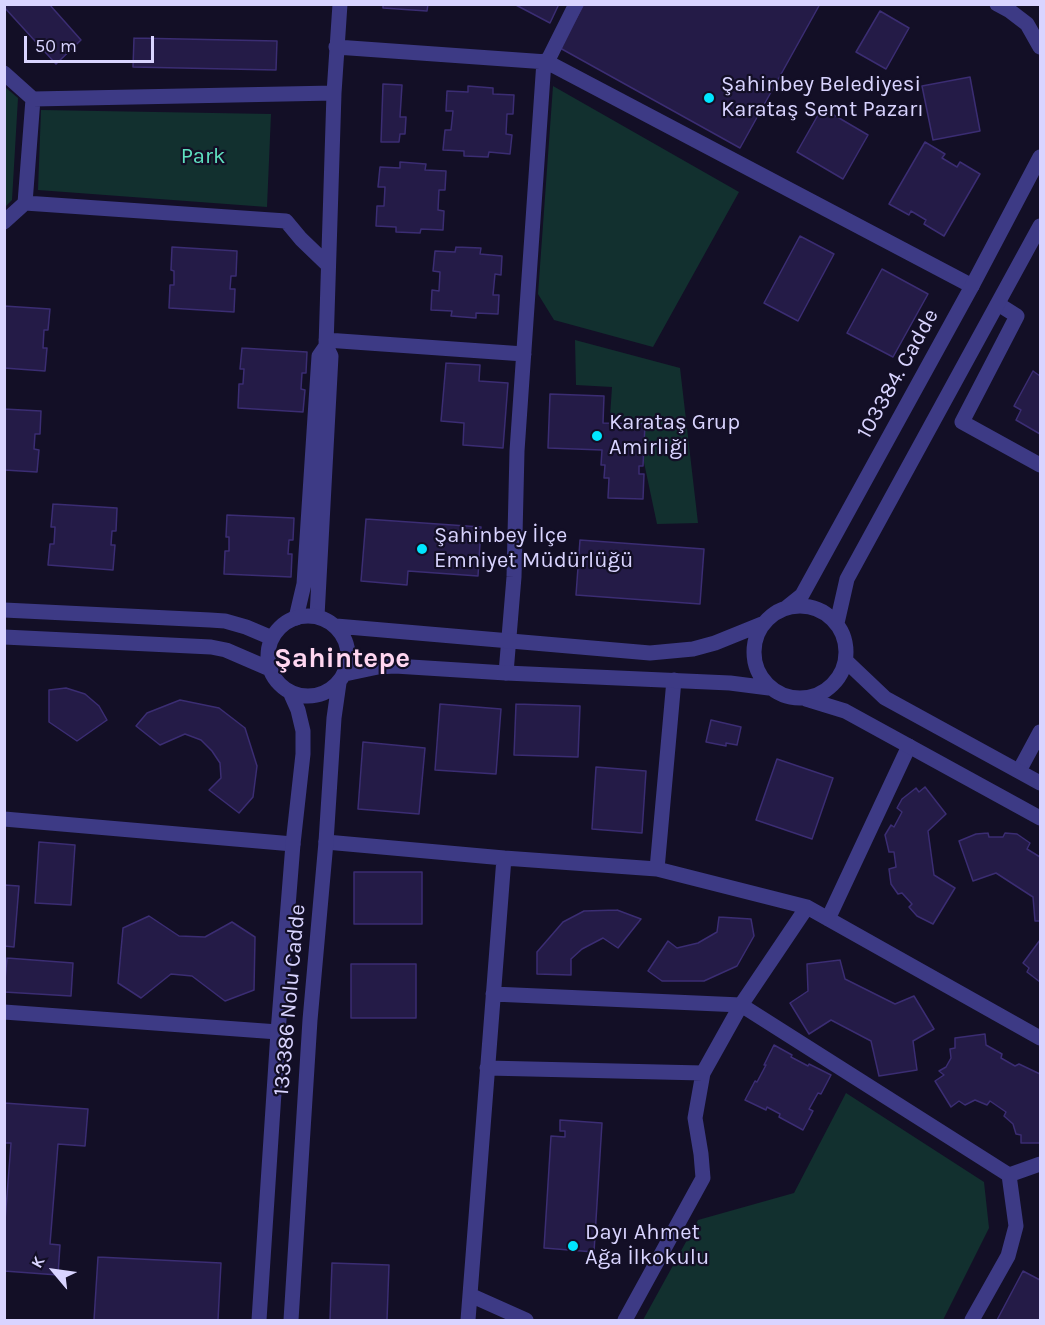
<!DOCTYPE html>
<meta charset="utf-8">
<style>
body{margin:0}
#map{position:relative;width:1045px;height:1325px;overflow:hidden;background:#130f26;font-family:Karla,sans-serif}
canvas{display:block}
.frame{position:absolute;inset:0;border:6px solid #d9d4ff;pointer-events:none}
.north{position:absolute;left:24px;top:1241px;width:60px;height:60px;-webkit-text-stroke:4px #130f26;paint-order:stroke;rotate:299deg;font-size:16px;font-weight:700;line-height:24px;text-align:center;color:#d9d4ff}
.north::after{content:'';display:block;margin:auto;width:21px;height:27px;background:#d9d4ff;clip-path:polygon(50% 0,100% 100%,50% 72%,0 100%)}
.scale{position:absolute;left:24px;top:36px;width:130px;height:27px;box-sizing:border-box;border:3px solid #d9d4ff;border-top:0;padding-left:8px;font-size:18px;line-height:21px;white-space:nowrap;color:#d9d4ff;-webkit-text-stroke:4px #130f26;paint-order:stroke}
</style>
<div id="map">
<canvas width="1045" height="1325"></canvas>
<div class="frame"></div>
<div class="north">K</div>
<div class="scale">50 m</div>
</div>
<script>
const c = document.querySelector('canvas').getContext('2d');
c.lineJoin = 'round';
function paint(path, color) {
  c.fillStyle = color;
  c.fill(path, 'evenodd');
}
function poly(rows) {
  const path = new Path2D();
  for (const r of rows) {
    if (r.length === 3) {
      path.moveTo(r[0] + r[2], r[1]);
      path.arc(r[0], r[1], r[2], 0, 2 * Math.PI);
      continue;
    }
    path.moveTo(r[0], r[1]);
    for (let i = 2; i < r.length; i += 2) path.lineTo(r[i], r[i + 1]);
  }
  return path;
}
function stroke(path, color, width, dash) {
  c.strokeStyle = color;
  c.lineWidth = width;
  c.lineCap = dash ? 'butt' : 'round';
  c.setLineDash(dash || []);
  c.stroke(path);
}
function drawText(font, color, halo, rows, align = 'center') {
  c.font = font + ' Karla,sans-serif';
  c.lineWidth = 4.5;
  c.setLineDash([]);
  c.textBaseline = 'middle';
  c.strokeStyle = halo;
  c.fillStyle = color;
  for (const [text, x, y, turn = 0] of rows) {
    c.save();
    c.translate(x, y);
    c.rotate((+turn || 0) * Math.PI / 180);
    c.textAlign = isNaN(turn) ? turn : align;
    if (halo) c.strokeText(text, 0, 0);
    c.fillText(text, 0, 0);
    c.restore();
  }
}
paint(poly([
 [553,86,739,192,653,347,554,320,538,294],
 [5,87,18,98,12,200,5,207],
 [41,110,271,114,267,207,38,190],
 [575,340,680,368,698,523,657,524,635,420,610,417,612,387,576,385],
 [846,1093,984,1182,989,1228,943,1320,643,1320,698,1220,794,1193]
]), '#12302f');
const building = poly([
 [4,4,49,4,81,40,56,64,4,7,4,4],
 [383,4,428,4,427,11,383,8,383,4],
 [514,4,559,4,550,23,514,4],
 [584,4,820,4,740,148,560,48,584,4],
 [880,11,909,28,886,69,856,52,880,11],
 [134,38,277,41,276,70,133,67,134,38],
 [970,77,980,131,933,140,922,86,970,77],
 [383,84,402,85,400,117,406,117,405,134,400,134,399,142,381,142,383,84],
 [468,86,493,88,493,94,514,95,513,114,507,114,506,134,512,135,510,154,489,152,488,157,464,156,464,151,443,150,445,130,451,130,453,111,446,111,447,91,468,92,468,86],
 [822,108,868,135,843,179,797,152,822,108],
 [925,142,945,154,942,158,957,167,960,162,980,174,944,236,924,224,926,220,911,211,909,215,889,204,925,142],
 [400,162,426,164,425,170,446,171,445,190,439,190,438,210,444,211,443,230,421,229,420,233,396,232,396,227,376,226,377,206,384,206,385,187,378,187,380,167,400,168,400,162],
 [800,236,834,254,798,321,764,303,800,236],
 [172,247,237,251,236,276,231,276,230,289,235,289,234,312,169,308,170,285,174,285,174,271,171,270,172,247],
 [456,247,481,248,480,254,502,256,501,275,495,274,493,295,499,295,498,314,476,313,476,318,451,316,452,311,431,310,432,290,439,291,440,272,433,271,435,251,455,252,456,247],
 [882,269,928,294,893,357,847,333,882,269],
 [4,306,50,309,48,330,44,330,43,348,47,348,45,371,4,368,4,306],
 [242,348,307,352,306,373,302,373,301,389,305,390,303,412,238,408,239,384,243,384,244,369,240,369,242,348],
 [446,363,480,365,479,381,508,383,503,448,463,445,464,423,441,421,446,363],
 [1033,371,1040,376,1040,434,1016,420,1021,410,1014,406,1033,371],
 [550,394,604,396,603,423,645,424,643,466,639,466,639,474,644,474,643,499,608,498,609,478,604,478,605,465,601,465,602,450,548,448,550,394],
 [4,409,41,411,40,434,35,434,34,449,39,450,37,472,4,470,4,409],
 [53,504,117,508,116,531,112,531,111,545,115,545,113,570,48,565,50,544,54,544,55,527,51,527,53,504],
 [227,515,294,518,293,540,289,540,288,554,292,554,291,577,224,574,225,551,229,551,229,537,226,537,227,515],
 [366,519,481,527,478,576,408,571,407,585,361,581,366,519],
 [580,540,704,549,700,604,576,595,580,540],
 [66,688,85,694,99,706,107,720,77,741,49,722,49,690,66,688],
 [180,700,219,708,245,728,257,766,253,797,239,813,209,790,221,778,220,763,212,751,201,740,185,734,160,745,136,726,147,713,180,700],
 [440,704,501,709,496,774,435,770,440,704],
 [516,704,580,706,578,757,514,755,516,704],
 [711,720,741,727,737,745,726,743,726,746,706,742,711,720],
 [363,742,425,748,419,814,358,809,363,742],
 [777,759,833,778,812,839,756,820,777,759],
 [596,767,646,771,642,833,592,829,596,767],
 [925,787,946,814,928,831,934,875,955,888,933,924,917,916,909,907,912,904,902,893,898,894,891,884,889,869,896,867,894,852,889,852,885,835,891,825,894,827,902,812,897,808,902,799,916,788,919,792,925,787],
 [988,833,989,837,1003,837,1005,833,1017,834,1030,843,1027,849,1040,857,1040,921,1035,921,1033,897,996,873,973,881,959,841,976,834,988,833],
 [39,842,75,845,71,905,35,903,39,842],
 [354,872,422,872,422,924,354,924,354,872],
 [4,885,19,886,14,947,4,946,4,885],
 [617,910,641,919,618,948,603,938,582,949,571,959,571,975,537,974,537,952,563,922,584,911,617,910],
 [149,916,179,936,205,937,232,922,255,937,254,990,225,1001,192,976,171,974,141,998,118,983,123,928,149,916],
 [719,917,751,919,754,936,737,966,704,981,662,981,648,971,668,941,677,948,698,943,717,932,719,917],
 [1040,940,1040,982,1027,972,1029,968,1023,963,1040,940],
 [7,958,73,963,71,996,4,992,7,958],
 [840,960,845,979,895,1004,914,996,934,1029,913,1041,917,1070,879,1076,871,1041,831,1020,809,1034,790,1003,808,991,807,964,840,960],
 [351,964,416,964,416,1018,351,1018,351,964],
 [985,1034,986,1045,1002,1054,1001,1058,1015,1066,1019,1064,1040,1074,1040,1143,1021,1143,1021,1135,1016,1134,1013,1124,1004,1116,1006,1112,990,1101,987,1105,975,1100,965,1105,959,1101,951,1107,935,1081,944,1075,939,1071,946,1067,951,1058,950,1049,955,1048,955,1038,985,1034],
 [774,1045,792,1055,791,1057,808,1066,809,1064,831,1075,821,1094,818,1093,809,1109,813,1111,803,1130,779,1117,780,1114,767,1107,766,1110,745,1100,755,1081,757,1082,766,1065,764,1065,774,1045],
 [4,1103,88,1109,85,1146,58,1144,50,1244,60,1245,58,1275,4,1271,4,1234,11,1143,4,1143,4,1103],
 [560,1120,602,1123,594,1252,544,1248,551,1136,565,1137,565,1131,560,1131,560,1120],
 [98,1257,221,1263,218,1320,94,1320,98,1257],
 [332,1263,389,1265,387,1320,330,1320,332,1263],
 [1023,1271,1040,1280,1040,1320,997,1320,1023,1271]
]);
paint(building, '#241b47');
stroke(building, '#3b2d73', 1.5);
stroke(poly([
 [576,4,547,62,972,286],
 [336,47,547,62],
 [4,73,33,99,334,93],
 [25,203,286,221,301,239,328,265],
 [4,222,25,203,33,99],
 [998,304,1017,316,962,422,1040,465],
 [326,340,524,354],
 [317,616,331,356,326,346,334,93,340,4],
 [296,618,304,584,319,356,326,346],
 [506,673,514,577,517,451,544,61],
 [1019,771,1040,732],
 [4,819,293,844],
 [326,842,504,858,468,1320],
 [504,858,657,869,807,907,1040,1038],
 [657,869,674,680],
 [828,919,909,746],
 [493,994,741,1005,1009,1175,1016,1226,1008,1256,972,1320],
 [4,1012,278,1032],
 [487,1068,703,1073],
 [1009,1175,1040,1164],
 [470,1295,526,1320],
 [625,1320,703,1178,701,1154,695,1118,703,1073,741,1005,807,907]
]), '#3d3a85', 15);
stroke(poly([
 [997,4,1010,11,1027,24,1040,47],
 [800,652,46],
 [787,607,802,595,972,286,1040,157],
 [4,610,210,620,225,621,246,627,272,638],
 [308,656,40],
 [837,623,847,579,1040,226],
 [336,626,650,653,693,649,715,643,762,624],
 [4,637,211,647,226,650,270,669],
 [846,661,885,698,1040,783],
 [345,674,378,667,395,666,506,673,730,683,769,688],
 [806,699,845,711,1040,818],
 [259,1320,278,1032,293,844,303,754,303,731,298,710,290,692],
 [291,1320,310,1020,326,842,334,718,339,683]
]), '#3d3a85', 15);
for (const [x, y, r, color] of [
 [709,98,6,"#00e5ff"],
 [597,436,6,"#00e5ff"],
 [422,549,6,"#00e5ff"],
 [573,1246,6,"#00e5ff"]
]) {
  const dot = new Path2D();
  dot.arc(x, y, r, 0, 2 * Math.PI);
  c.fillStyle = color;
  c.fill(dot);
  stroke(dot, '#130f26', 2);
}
drawText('22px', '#d9d4ff', '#130f26', [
 ["Şahinbey Belediyesi",721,85],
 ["Karataş Semt Pazarı",721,110],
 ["Karataş Grup",609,423],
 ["Amirliği",609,448],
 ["Şahinbey İlçe",434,536],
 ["Emniyet Müdürlüğü",434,561],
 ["Dayı Ahmet",585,1233],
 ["Ağa İlkokulu",585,1258]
], 'left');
drawText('22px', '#5fe0c0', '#130f26', [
 ["Park",203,157]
]);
drawText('22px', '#d9d4ff', '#130f26', [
 ["103384. Cadde",898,374,-61],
 ["133386 Nolu Cadde",290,1000,-85]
]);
drawText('bold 28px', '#ffd6f0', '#130f26', [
 ["Şahintepe",342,659]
]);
</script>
